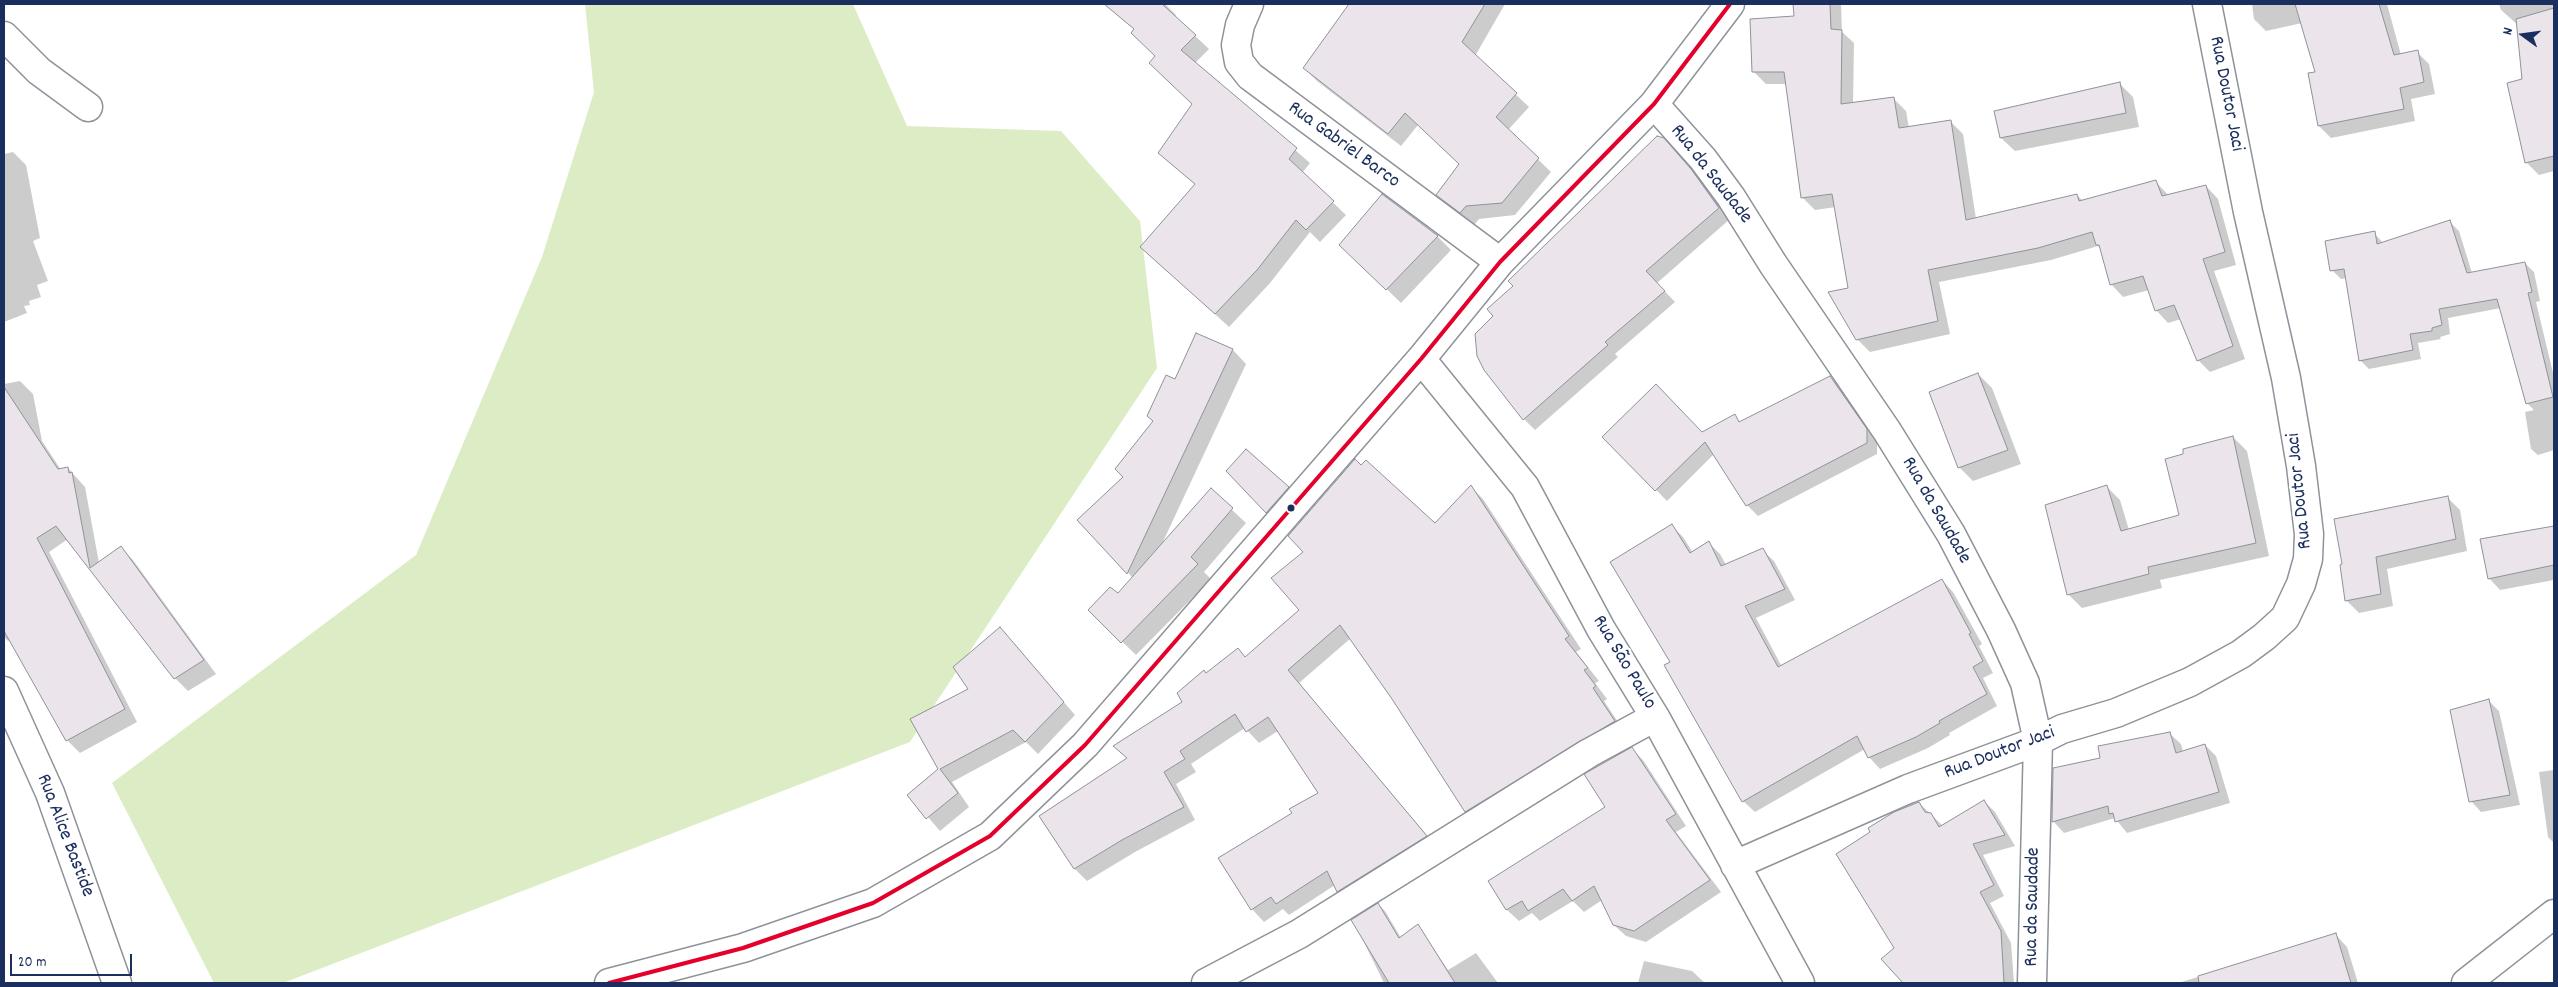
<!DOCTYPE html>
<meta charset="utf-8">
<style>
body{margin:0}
#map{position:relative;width:2558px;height:987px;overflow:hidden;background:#fff;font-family:Dekko,sans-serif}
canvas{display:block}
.frame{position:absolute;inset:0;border:5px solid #1b2f5e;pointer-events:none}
.north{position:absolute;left:2498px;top:10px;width:50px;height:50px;-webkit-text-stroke:4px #fff;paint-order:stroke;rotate:284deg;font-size:14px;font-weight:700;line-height:20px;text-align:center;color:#1b2f5e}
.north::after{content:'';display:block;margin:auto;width:18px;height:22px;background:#1b2f5e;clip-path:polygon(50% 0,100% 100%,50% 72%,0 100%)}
.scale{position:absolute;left:10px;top:954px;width:122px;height:22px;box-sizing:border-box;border:2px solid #1b2f5e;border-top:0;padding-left:6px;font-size:15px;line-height:18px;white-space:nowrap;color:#1b2f5e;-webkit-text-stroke:4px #fff;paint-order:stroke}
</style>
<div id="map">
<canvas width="2558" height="987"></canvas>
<div class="frame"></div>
<div class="north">N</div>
<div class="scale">20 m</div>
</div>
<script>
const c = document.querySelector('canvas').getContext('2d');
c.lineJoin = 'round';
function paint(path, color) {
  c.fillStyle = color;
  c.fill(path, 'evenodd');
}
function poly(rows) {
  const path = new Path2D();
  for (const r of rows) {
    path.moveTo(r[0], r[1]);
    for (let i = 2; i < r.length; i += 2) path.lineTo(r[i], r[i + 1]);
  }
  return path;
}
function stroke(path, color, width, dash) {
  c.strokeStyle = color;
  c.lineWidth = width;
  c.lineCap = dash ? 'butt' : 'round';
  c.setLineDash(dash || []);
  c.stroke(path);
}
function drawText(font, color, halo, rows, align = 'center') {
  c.font = font + ' Dekko,sans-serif';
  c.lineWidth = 5;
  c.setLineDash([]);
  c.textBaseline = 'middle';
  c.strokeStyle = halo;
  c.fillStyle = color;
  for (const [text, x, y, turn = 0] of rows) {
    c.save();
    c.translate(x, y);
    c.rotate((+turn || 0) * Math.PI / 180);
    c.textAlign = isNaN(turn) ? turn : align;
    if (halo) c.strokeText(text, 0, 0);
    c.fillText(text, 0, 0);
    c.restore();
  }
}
paint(poly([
 [585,4,853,4,907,126,1061,131,1140,221,1157,368,910,742,283,983,214,983,112,783,416,555,542,257,594,92]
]), '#dcedc5');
paint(poly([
 [1104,4,1165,4,1176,15,1175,17,1209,49,1195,63,1310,163,1302,173,1346,215,1320,242,1310,232,1270,283,1229,327,1142,247,1196,185,1160,153,1193,104,1135,30],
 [1350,4,1386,4,1389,6,1390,4,1505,4,1475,56,1529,107,1508,130,1551,172,1515,215,1479,219,1474,225,1438,195,1460,165,1418,125,1401,146,1317,81,1304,68],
 [1794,4,1841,4,1842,32,1854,43,1853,104,1894,99,1906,111,1909,128,1950,121,1963,134,1976,219,2077,195,2083,201,2156,182,2169,196,2206,186,2218,199,2236,265,2214,271,2245,359,2210,372,2198,360,2181,319,2168,323,2156,310,2149,290,2123,297,2111,284,2101,249,2098,246,2051,260,1939,282,1950,334,1870,352,1857,339,1836,207,1815,210,1802,197,1787,84,1766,84,1754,72,1795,18],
 [2252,4,2387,4,2401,55,2417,52,2429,64,2435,94,2411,99,2415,121,2331,138,2319,126,2317,73,2302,23,2266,31,2254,19],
 [2499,4,2554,4,2554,171,2539,175,2526,162,2523,80,2518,25,2501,10],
 [2119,83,2133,97,2139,127,2015,151,2001,138],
 [1674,151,1702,182,1730,219,1657,283,1675,302,1615,354,1618,357,1535,430,1524,419],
 [13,152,26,165,40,238,33,241,48,281,37,285,41,297,29,301,30,305,24,306,27,313,4,322,4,154],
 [1382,196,1438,237,1451,250,1401,303,1355,258],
 [2450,222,2459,231,2472,273,2525,263,2534,272,2540,301,2536,302,2554,377,2554,450,2538,455,2531,449,2525,412,2534,410,2527,403,2501,308,2448,318,2450,334,2440,337,2441,339,2418,343,2421,359,2369,369,2360,360,2347,278,2341,279,2332,270,2374,233,2384,244],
 [1197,334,1233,350,1246,364,1161,546,1211,490,1246,523,1204,572,1211,579,1136,655,1090,610,1119,594,1133,578,1078,520,1125,477,1176,381],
 [1978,374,1992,388,2021,464,1973,481,1959,467],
 [1830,377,1841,388,1877,441,1877,454,1758,516,1747,505,1714,454,1667,501,1604,437,1702,433,1735,416,1741,423],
 [20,381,33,394,42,441,61,470,68,468,85,487,99,563,120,547,133,560,216,674,188,691,175,678,68,539,49,552,137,722,80,753,67,740,10,640,8,641,4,637,4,384],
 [2233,437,2247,451,2269,556,2160,580,2162,588,2082,608,2068,594,2106,486,2120,500,2129,530,2180,516],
 [1228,471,1288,488,1295,494,1274,519],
 [1471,487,1483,499,1581,649,1576,652,1599,681,1595,683,1607,699,1604,701,1626,734,1478,823,1466,811,1393,698,1351,638,1299,683,1438,849,1350,903,1335,885,1289,915,1283,909,1264,922,1252,909,1293,813,1319,794,1278,731,1259,743,1245,728,1191,764,1196,772,1176,784,1195,820,1135,852,1087,881,1075,869,1040,816,1128,759,1115,747,1184,702,1206,674,1238,650,1246,658,1435,525],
 [2447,497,2460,510,2467,551,2387,569,2393,606,2359,613,2346,600,2341,566],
 [1672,526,1683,537,1693,553,1709,543,1720,554,1726,565,1762,550,1774,561,1795,600,1756,618,1782,667,1942,580,1953,592,1982,644,1979,646,1993,673,1983,678,1997,706,1949,733,1950,735,1928,748,1880,769,1869,757,1865,749,1755,812,1743,801,1665,666,1671,662],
 [2554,527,2554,580,2500,590,2489,578,2481,540],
 [1000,628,1075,715,1038,754,1026,742,952,782,969,807,940,831,909,795,940,770,969,690],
 [2488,700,2499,711,2520,805,2481,812,2471,801],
 [2169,733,2181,744,2183,752,2205,745,2216,756,2230,803,2127,833,2115,818,2064,833,2053,821,2102,759],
 [1632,749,1643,760,1686,826,1676,832,1721,892,1646,942,1626,936,1614,925,1602,900,1584,912,1573,901,1540,921,1532,913,1519,921,1507,910,1490,882,1607,808],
 [2554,770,2554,843,2548,837,2539,772],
 [1984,801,1995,812,2015,846,1983,855,2004,896,1990,903,2011,943,2014,983,1903,983,1896,948,1919,803,1942,825],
 [1378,904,1385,911,1401,938,1418,926,1448,970,1476,953,1498,983,1384,983,1353,920],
 [2336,935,2347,947,2358,983,2178,983],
 [1644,961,1692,971,1705,983,1638,983]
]), '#0003');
const building = poly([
 [1104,4,1162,4,1196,35,1181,50,1297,148,1289,159,1334,201,1306,230,1296,220,1257,270,1215,314,1140,247,1195,184,1158,153,1192,104,1149,63,1155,56,1131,33,1134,29,1104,4],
 [1349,4,1485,4,1462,42,1517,93,1496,117,1539,158,1502,203,1466,206,1460,213,1436,195,1459,164,1405,113,1388,134,1303,68,1349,4],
 [1793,4,1830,4,1831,29,1842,30,1841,104,1894,97,1899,128,1951,120,1966,220,2077,194,2079,201,2156,180,2162,196,2206,185,2225,252,2203,259,2233,346,2197,361,2174,305,2155,311,2143,276,2110,285,2099,245,2096,245,2092,232,2038,248,1928,270,1938,321,1856,340,1828,292,1848,288,1832,194,1801,198,1784,72,1752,72,1750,19,1794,16,1793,4],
 [2295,4,2379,4,2394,55,2418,50,2424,82,2400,88,2404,109,2318,126,2308,73,2315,72,2295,4],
 [2554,8,2554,156,2525,163,2507,83,2522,79,2516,19,2554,8],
 [2120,82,2126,113,2000,138,1994,111,2120,82],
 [1657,136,1664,138,1691,169,1719,208,1646,271,1665,291,1605,342,1608,345,1523,420,1484,370,1477,356,1475,334,1493,316,1487,309,1513,286,1508,281,1657,136],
 [1382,194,1438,236,1386,290,1339,245,1382,194],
 [2450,220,2467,273,2525,262,2532,292,2528,293,2553,397,2526,404,2497,299,2439,309,2442,325,2432,328,2432,331,2410,334,2413,350,2359,361,2344,269,2330,271,2325,241,2375,231,2377,244,2450,220],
 [1196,333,1233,349,1127,574,1077,520,1123,477,1115,469,1153,421,1147,416,1166,375,1175,379,1196,333],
 [1978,373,2008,450,1958,468,1929,392,1978,373],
 [1830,376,1867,429,1867,443,1746,506,1705,442,1655,491,1602,437,1656,384,1702,432,1735,414,1739,422,1830,376],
 [4,387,58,469,68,467,69,473,72,472,90,568,121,546,204,660,174,679,56,526,37,538,125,709,66,741,4,631,4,387],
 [2233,436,2256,543,2148,567,2149,574,2067,595,2045,505,2107,485,2121,531,2179,515,2165,459,2183,454,2183,449,2233,436],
 [1246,449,1289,487,1266,513,1226,471,1246,449],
 [1355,459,1361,465,1366,460,1435,523,1471,485,1569,636,1565,639,1588,668,1584,670,1596,686,1593,688,1615,721,1465,812,1392,699,1340,625,1288,670,1427,836,1337,892,1327,871,1276,904,1271,897,1251,910,1218,858,1292,813,1289,809,1318,793,1268,717,1246,732,1235,714,1180,751,1185,759,1164,772,1184,807,1122,840,1074,869,1039,816,1127,758,1113,746,1182,702,1177,693,1204,670,1206,673,1238,648,1245,657,1299,610,1271,578,1303,552,1288,536,1355,459],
 [1211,488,1233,508,1191,557,1198,564,1121,643,1088,610,1110,587,1118,593,1211,488],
 [2448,496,2456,539,2376,557,2381,594,2345,601,2340,565,2342,564,2334,519,2448,496],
 [1672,524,1690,553,1709,541,1721,566,1763,548,1785,589,1745,606,1778,667,1942,579,1971,633,1969,634,1983,661,1973,667,1987,694,1939,721,1940,723,1916,737,1868,758,1857,736,1742,802,1664,665,1670,662,1610,562,1672,524],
 [2554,526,2554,565,2488,579,2480,539,2554,526],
 [1000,627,1064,702,1025,742,1013,730,940,769,958,793,926,819,907,795,938,769,910,719,968,689,953,667,1000,627],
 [2489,699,2510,795,2469,802,2450,710,2489,699],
 [2170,732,2176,753,2205,744,2219,792,2115,822,2113,813,2109,814,2108,806,2052,822,2053,768,2100,758,2098,746,2170,732],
 [1632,747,1676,814,1666,820,1710,880,1634,931,1613,925,1594,886,1572,901,1563,889,1528,911,1522,901,1506,910,1488,881,1605,807,1584,774,1632,747],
 [1984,800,2005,835,1973,844,1994,885,1980,892,2001,931,2004,983,1903,983,1881,959,1894,948,1836,854,1870,832,1868,828,1894,812,1919,802,1925,812,1931,813,1939,827,1984,800],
 [1378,903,1399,938,1418,924,1455,983,1389,983,1351,920,1378,903],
 [2336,933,2351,983,2199,983,2198,976,2336,933]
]);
paint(building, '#ebe4eb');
stroke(building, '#8e929a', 1);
const minor = poly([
 [1249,4,1240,25,1236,45,1239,62,1250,76,1500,262],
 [4,36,39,71,88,107],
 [1654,104,1703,159,1731,197,1773,264,1887,431,1951,534,2001,630,2025,683,2038,741,2032,983],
 [1421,359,1525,487,1601,629,1655,717,1800,983],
 [4,691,50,793,117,983],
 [1735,865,1908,789,2038,741,2062,729,2116,713,2190,682,2241,654,2264,637,2285,618,2301,584,2308,559,2309,534,2301,466,2286,378,2248,212,2207,4],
 [609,983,743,948,873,903,990,836,1085,745,1421,359,1500,262,1654,104,1730,4],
 [1206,983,1299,934,1589,753,1655,717],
 [2466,983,2554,914]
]);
stroke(minor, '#8e929a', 31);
stroke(minor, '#fff', 28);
stroke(poly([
 [609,983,743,948,873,903,990,836,1085,745,1421,359,1500,262,1654,104,1730,4]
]), '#e4002b', 4);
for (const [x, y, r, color] of [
 [1291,508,4.5,"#1b2f5e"]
]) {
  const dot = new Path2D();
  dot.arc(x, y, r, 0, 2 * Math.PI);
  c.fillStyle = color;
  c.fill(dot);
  stroke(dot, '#fff', 2);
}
drawText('20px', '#1b2f5e', '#fff', [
 ["Rua Doutor Jaci",2225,94,79],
 ["Rua Gabriel Barco",1343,146,36],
 ["Rua da Saudade",1710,175,52],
 ["Rua Doutor Jaci",2301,491,-96],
 ["Rua da Saudade",1935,511,60],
 ["Rua São Paulo",1623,663,59],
 ["Rua Doutor Jaci",2000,754,-21],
 ["Rua Alice Bastide",64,836,69],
 ["Rua da Saudade",2034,907,-89]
]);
</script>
